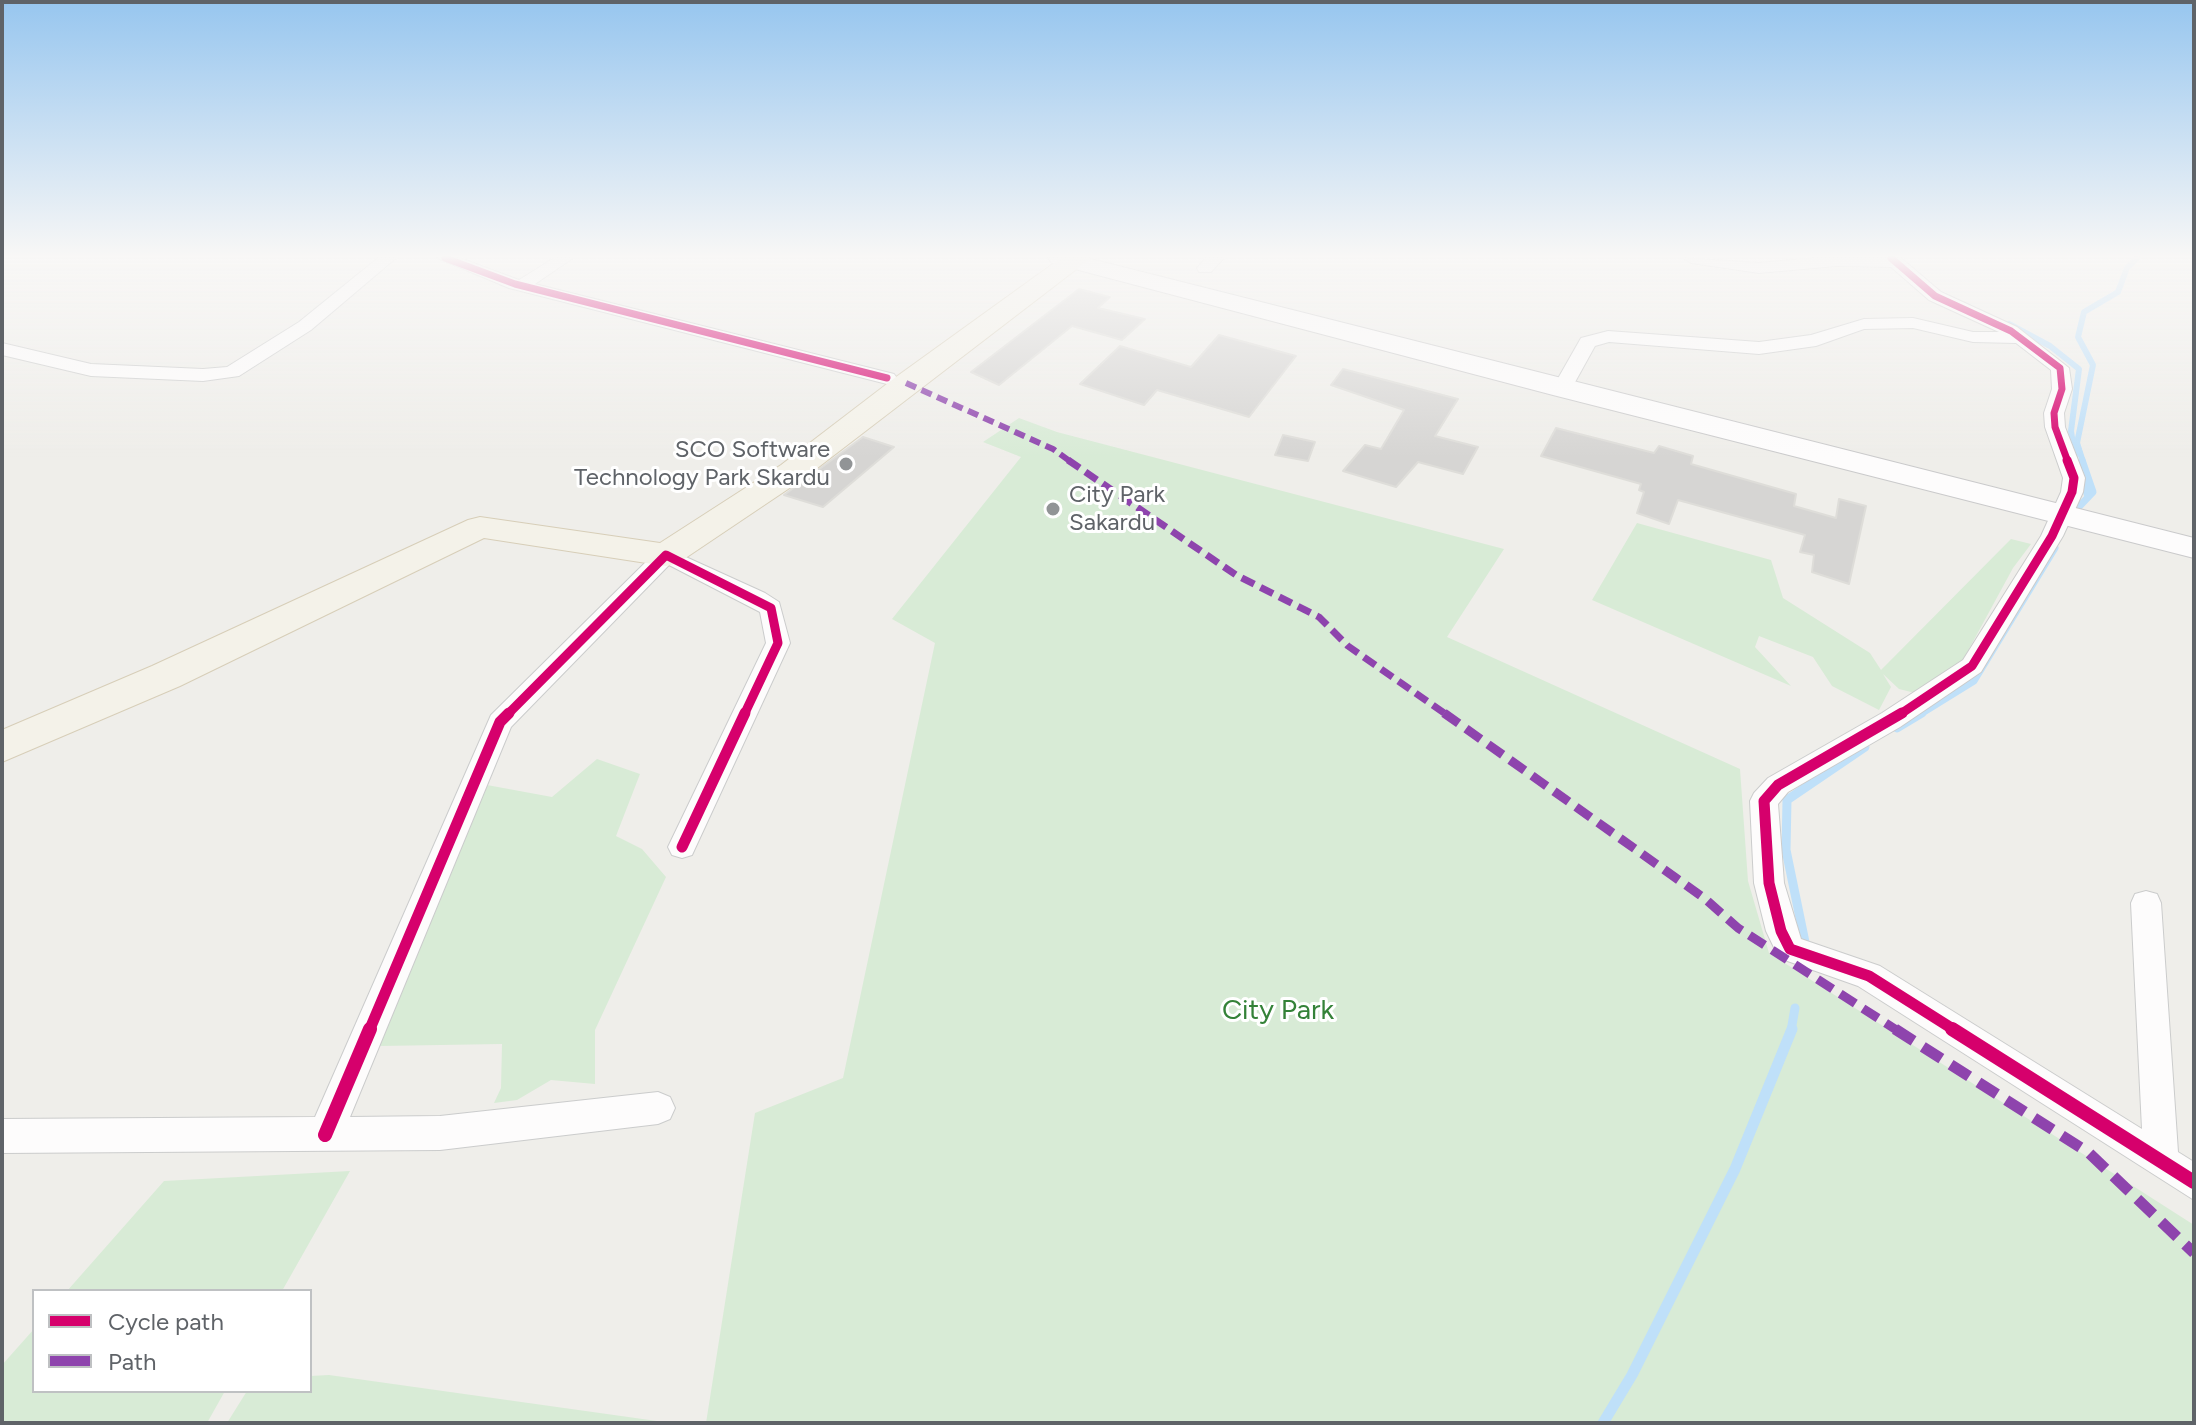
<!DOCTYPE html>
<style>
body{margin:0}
#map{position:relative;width:2196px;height:1425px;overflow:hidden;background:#efeeea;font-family:Figtree,sans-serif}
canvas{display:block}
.frame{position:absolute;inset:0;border:4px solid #5f6368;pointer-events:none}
.legend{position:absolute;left:32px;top:1289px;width:280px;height:104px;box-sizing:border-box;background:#fff;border:2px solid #bfc1c3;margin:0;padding:10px 14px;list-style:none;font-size:24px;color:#5f6368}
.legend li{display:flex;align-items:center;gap:16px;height:40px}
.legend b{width:40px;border:2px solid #bfc1c3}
</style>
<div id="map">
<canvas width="2196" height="1425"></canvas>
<div class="frame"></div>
<ul class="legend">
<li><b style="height:10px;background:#d6006c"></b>Cycle path</li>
<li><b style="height:10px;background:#8e44ad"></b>Path</li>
</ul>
</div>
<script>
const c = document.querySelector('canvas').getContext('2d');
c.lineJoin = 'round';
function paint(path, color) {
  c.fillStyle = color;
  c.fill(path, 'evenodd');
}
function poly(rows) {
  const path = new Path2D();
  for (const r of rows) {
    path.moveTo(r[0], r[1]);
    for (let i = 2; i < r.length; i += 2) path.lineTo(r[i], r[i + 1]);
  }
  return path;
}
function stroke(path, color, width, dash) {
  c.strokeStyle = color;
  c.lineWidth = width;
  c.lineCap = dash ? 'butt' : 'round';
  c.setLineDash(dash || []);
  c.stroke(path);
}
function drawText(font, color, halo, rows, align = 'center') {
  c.font = font + ' Figtree,sans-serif';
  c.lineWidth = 6;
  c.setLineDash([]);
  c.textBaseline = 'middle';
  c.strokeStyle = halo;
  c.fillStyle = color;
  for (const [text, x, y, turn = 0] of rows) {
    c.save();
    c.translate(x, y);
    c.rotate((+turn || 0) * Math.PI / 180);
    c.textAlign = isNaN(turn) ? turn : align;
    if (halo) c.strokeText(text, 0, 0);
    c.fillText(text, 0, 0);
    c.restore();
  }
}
paint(poly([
 [1019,418,1057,432,1504,549,1447,637,1740,769,1748,881,1769,953,2194,1225,2194,1423,706,1423,755,1113,843,1078,935,643,892,619,1021,457,983,442],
 [1637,523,1771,560,1783,598,1870,653,1881,670,2011,539,2031,544,2013,568,1963,660,1915,693,1899,689,1883,674,1891,687,1879,710,1832,686,1813,657,1759,636,1755,647,1791,686,1592,600],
 [597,759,640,774,616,836,642,849,666,877,595,1030,595,1084,551,1080,517,1100,494,1103,501,1088,502,1044,379,1046,487,785,552,797],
 [350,1171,282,1291,67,1291,164,1181],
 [34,1329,34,1391,225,1391,207,1423,2,1423,2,1365],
 [329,1375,671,1423,227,1423,247,1391,310,1391,310,1376]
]), '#d8ebd6');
stroke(poly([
 [2009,324,2050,346,2079,369,2071,431,2075,458],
 [2083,462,2077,443,2093,365,2078,337,2084,312,2118,292,2127,268,2137,258]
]), '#bfe0f9', 6);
stroke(poly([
 [2081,475,2088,497],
 [2074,512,2093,492,2082,460],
 [1919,715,1974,681,2055,548]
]), '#bfe0f9', 7);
stroke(poly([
 [1897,728,1922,713],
 [1806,947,1786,850,1787,800,1865,747],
 [1791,1031,1795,1008]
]), '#bfe0f9', 9);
stroke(poly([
 [1603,1423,1632,1375,1735,1169,1792,1029]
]), '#bfe0f9', 11);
const building = poly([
 [1079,289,1110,297,1098,308,1145,319,1122,340,1072,326,999,385,971,372,1079,289],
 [1219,335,1296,356,1249,417,1157,390,1144,405,1080,384,1120,346,1191,367,1219,335],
 [1343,369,1458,399,1435,436,1478,447,1463,474,1418,462,1396,487,1343,471,1365,445,1381,449,1404,410,1331,385,1343,369],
 [1556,428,1654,453,1659,446,1693,456,1691,464,1796,494,1794,506,1836,518,1839,499,1866,506,1849,584,1812,572,1814,555,1800,552,1805,535,1678,500,1669,524,1637,513,1644,492,1639,490,1641,484,1541,456,1556,428],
 [1283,435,1315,442,1308,461,1275,455,1283,435],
 [863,437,894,447,823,507,784,495,863,437]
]);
paint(building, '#d6d5d3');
stroke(building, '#deddd9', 2);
const minor = poly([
 [378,258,396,258,311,330,239,376,203,381,91,376,2,355,2,343,91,364,203,369,227,367,299,322,378,258],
 [437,258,460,258,519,280,554,258,573,258,535,284,894,374,897,378,887,384,509,288,437,258],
 [1206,258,1224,258,1211,272,1199,272,1197,268,1206,258],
 [1683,258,1759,263,1815,258,1901,258,1941,292,2017,327,2069,368,2072,389,2064,413,2065,427,2085,478,2083,492,2063,536,1981,672,1900,727,1788,792,1778,804,1784,883,1801,939,1880,966,2142,1129,2131,903,2135,894,2146,891,2157,894,2161,903,2178,1152,2194,1162,2194,1200,1858,986,1779,958,1766,931,1754,883,1750,801,1754,793,1768,778,1882,713,1963,660,2041,536,2061,492,2063,478,2045,427,2044,413,2052,389,2051,370,2016,343,1973,342,1913,328,1864,329,1816,346,1759,354,1609,342,1595,346,1569,393,1555,393,1552,389,1581,338,1608,331,1759,342,1811,335,1864,319,1913,318,1973,332,1999,332,1929,300,1891,267,1837,266,1759,273,1691,263,1683,258],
 [666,548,765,593,779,602,790,643,692,855,682,858,672,855,668,847,766,643,760,612,669,565,511,727,350,1117,440,1116,658,1092,670,1097,675,1108,670,1119,658,1124,440,1150,2,1153,2,1119,315,1117,491,715,658,550,666,548]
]);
const secondary = poly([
 [1048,258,1087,258,2194,538,2194,558,1553,395,1052,263,1048,258]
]);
const primary = poly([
 [1061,258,1091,258,803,479,678,563,666,566,484,538,180,686,2,762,2,730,152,666,468,520,480,517,660,543,781,465,896,377,1061,258]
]);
stroke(minor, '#cbcccc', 2);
stroke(secondary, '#cacacb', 2);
stroke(primary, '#d7ceb8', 2);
paint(minor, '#fdfcfc');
paint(secondary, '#fdfcfc');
paint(primary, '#f4f2e9');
stroke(poly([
 [906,383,1053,449,1071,462]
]), '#8e44ad', 6, [11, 6]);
stroke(poly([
 [1068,460,1236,575,1319,617,1348,646,1447,715]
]), '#8e44ad', 7, [14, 7]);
stroke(poly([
 [1444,713,1704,898,1738,928,1898,1031]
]), '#8e44ad', 9, [18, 9]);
stroke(poly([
 [1895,1029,2089,1153,2194,1253]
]), '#8e44ad', 11, [22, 11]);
stroke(poly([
 [445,258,515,284,887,378],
 [1891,258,1935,296,2011,331,2060,368,2062,389,2054,413,2055,427,2068,462]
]), '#d6006c', 7);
stroke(poly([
 [507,715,666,555,771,608,778,643,744,715],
 [1899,715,1972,666,2052,536,2072,492,2074,478,2067,460]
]), '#d6006c', 9);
stroke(poly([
 [1902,713,1778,785,1764,801,1769,883,1781,931,1790,949,1869,976,1956,1031],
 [682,847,745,713],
 [369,1031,500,722,509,713]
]), '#d6006c', 11);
stroke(poly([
 [1952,1029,2194,1182],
 [325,1135,370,1029]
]), '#d6006c', 14);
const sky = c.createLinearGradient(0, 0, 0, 457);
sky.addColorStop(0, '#97c6ef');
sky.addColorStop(0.56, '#f8f7f6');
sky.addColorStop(1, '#f8f7f600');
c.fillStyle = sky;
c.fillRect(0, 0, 2196, 457);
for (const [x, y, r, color] of [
 [846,464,8,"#919496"],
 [1053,509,8,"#919496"]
]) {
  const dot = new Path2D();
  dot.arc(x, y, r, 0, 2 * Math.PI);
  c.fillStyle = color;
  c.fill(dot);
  stroke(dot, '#fff', 3);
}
drawText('24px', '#5f6368', '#fff', [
 ["SCO Software",830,450],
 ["Technology Park Skardu",830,478],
 ["City Park",1069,495,"left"],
 ["Sakardu",1069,523,"left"]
], 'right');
drawText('28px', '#348238', '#fff', [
 ["City Park",1278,1011]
]);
</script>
